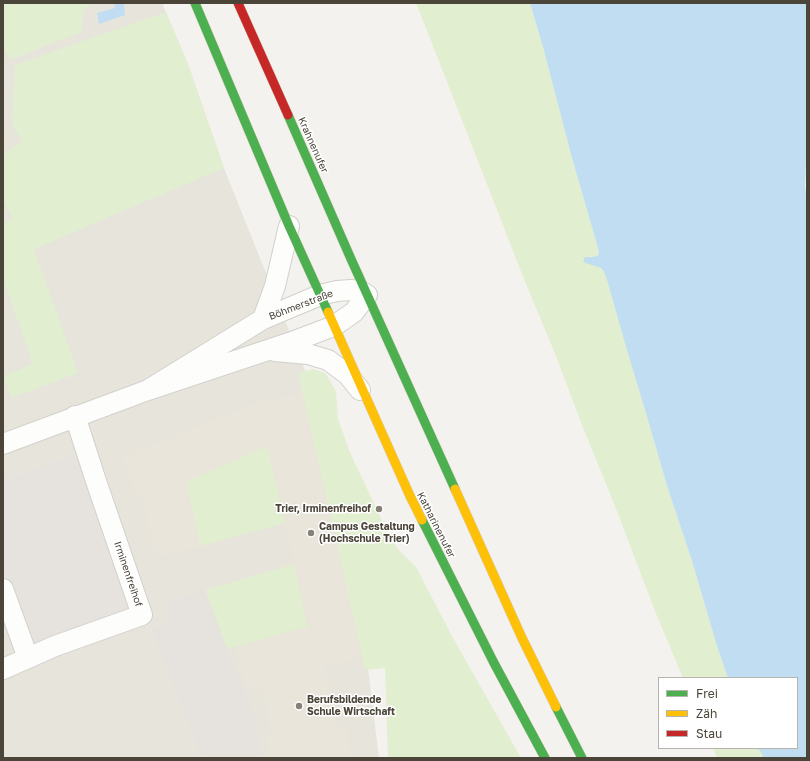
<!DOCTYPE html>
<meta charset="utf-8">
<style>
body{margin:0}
#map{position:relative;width:810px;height:761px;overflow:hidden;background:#f4f2ee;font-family:"Golos Text",sans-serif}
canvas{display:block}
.frame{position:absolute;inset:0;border:4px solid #4b4439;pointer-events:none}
.legend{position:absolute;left:658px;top:677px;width:140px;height:72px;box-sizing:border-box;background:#fff;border:1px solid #b7b4b0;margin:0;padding:5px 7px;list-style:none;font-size:12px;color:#4b4439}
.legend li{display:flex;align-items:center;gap:8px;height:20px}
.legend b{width:20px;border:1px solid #b7b4b0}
</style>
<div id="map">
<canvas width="810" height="761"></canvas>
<div class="frame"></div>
<ul class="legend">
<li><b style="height:5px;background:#4caf50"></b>Frei</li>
<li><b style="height:5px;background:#ffc107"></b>Zäh</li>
<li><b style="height:5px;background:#c62828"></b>Stau</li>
</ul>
</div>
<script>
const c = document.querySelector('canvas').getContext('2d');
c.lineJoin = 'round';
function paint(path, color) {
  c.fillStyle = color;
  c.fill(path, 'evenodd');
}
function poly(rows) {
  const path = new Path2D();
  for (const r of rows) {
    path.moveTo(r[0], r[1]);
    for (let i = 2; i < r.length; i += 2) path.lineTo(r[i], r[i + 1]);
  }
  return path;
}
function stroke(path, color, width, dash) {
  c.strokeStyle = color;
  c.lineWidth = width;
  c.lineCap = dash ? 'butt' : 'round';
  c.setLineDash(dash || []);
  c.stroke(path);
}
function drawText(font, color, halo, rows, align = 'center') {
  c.font = font + ' "Golos Text",sans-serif';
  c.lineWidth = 3;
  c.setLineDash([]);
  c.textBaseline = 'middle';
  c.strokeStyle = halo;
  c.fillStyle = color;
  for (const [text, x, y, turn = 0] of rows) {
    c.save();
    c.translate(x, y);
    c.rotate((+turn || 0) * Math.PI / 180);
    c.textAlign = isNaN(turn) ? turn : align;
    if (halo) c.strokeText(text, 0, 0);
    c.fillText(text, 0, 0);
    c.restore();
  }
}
paint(poly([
 [3,3,162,3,188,64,224,168,308,378,366,652,379,758,3,758]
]), '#e7e4dc');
paint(poly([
 [303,392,362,657,325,666,338,729,346,728,350,758,269,758,266,737,272,736,261,684,247,688,235,648,308,627,267,446,186,482,200,546,156,558,142,500,138,500,122,458,252,404]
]), '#eae5da');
paint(poly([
 [3,3,94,3,84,9,81,32,10,60,3,48],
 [416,3,530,3,543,47,572,158,598,248,599,255,593,257,590,256,604,272,607,280,668,489,692,561,717,646,728,678,683,678,657,616,615,506,582,425,556,356,524,279,433,46],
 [166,12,188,64,224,168,34,249,78,373,11,398,3,376,33,364,3,278,3,224,13,219,3,199,3,154,22,141,12,124,15,65],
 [313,369,325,373,336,391,338,419,349,450,385,527,398,549,416,567,453,638,521,758,388,758,385,668,365,670,298,373],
 [267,446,285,523,200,546,186,482],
 [294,564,308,627,302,628,227,649,205,590],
 [713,748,758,748,764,758,717,758]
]), '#e1eecf');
paint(poly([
 [77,454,134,610,34,646,3,563,3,481],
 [205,590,227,649,257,724,261,758,201,758,198,747,152,629,170,622,165,602]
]), '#e6e3df');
paint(poly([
 [114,3,124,3,125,15,99,24,97,13,115,8],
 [530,3,807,3,807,142,805,185,807,204,807,758,764,758,758,748,797,748,797,678,728,678,717,646,692,561,668,489,645,410,627,350,607,280,604,272,601,268,583,262,585,257,593,257,599,255,598,248,572,158,543,47]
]), '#c0ddf1');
const street = poly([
 [263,319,275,286,289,226],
 [275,351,308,354,328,360,348,375,360,390],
 [3,444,148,390,289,343,334,326,354,312,367,295,360,291,351,290,337,291,320,295,263,319,148,390],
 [3,589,28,658,55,646,142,615,96,481,75,416],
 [3,669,28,658]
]);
const fast = poly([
 [195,3,289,226,328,312],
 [288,115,351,259,455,489],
 [422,520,494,663,545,758],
 [556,707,582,758]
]);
const slow = poly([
 [328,312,410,496,422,520],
 [455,489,522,638,556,707]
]);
const jam = poly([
 [238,3,288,115]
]);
stroke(street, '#d2d0cb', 22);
stroke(fast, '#d6cebb', 10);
stroke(slow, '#d6cebb', 10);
stroke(jam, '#d6cebb', 10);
stroke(street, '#fdfdfc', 20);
stroke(fast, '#4caf50', 9);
stroke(slow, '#ffc107', 9);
stroke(jam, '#c62828', 9);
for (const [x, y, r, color] of [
 [379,509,4,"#868178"],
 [311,533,4,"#868178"],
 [299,706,4,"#868178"]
]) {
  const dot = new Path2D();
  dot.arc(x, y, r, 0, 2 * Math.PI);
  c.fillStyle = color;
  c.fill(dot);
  stroke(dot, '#fff', 1.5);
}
drawText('10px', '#4b4439', '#fff', [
 ["Krahnenufer",313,145,66],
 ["Böhmerstraße",301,305,-21],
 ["Katharinenufer",436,525,63],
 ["Irminenfreihof",128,574,71]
]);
drawText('bold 10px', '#4b4439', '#fff', [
 ["Trier, Irminenfreihof",371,509,"right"],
 ["Campus Gestaltung",319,527],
 ["(Hochschule Trier)",319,539],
 ["Berufsbildende",307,700],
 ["Schule Wirtschaft",307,712]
], 'left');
</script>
